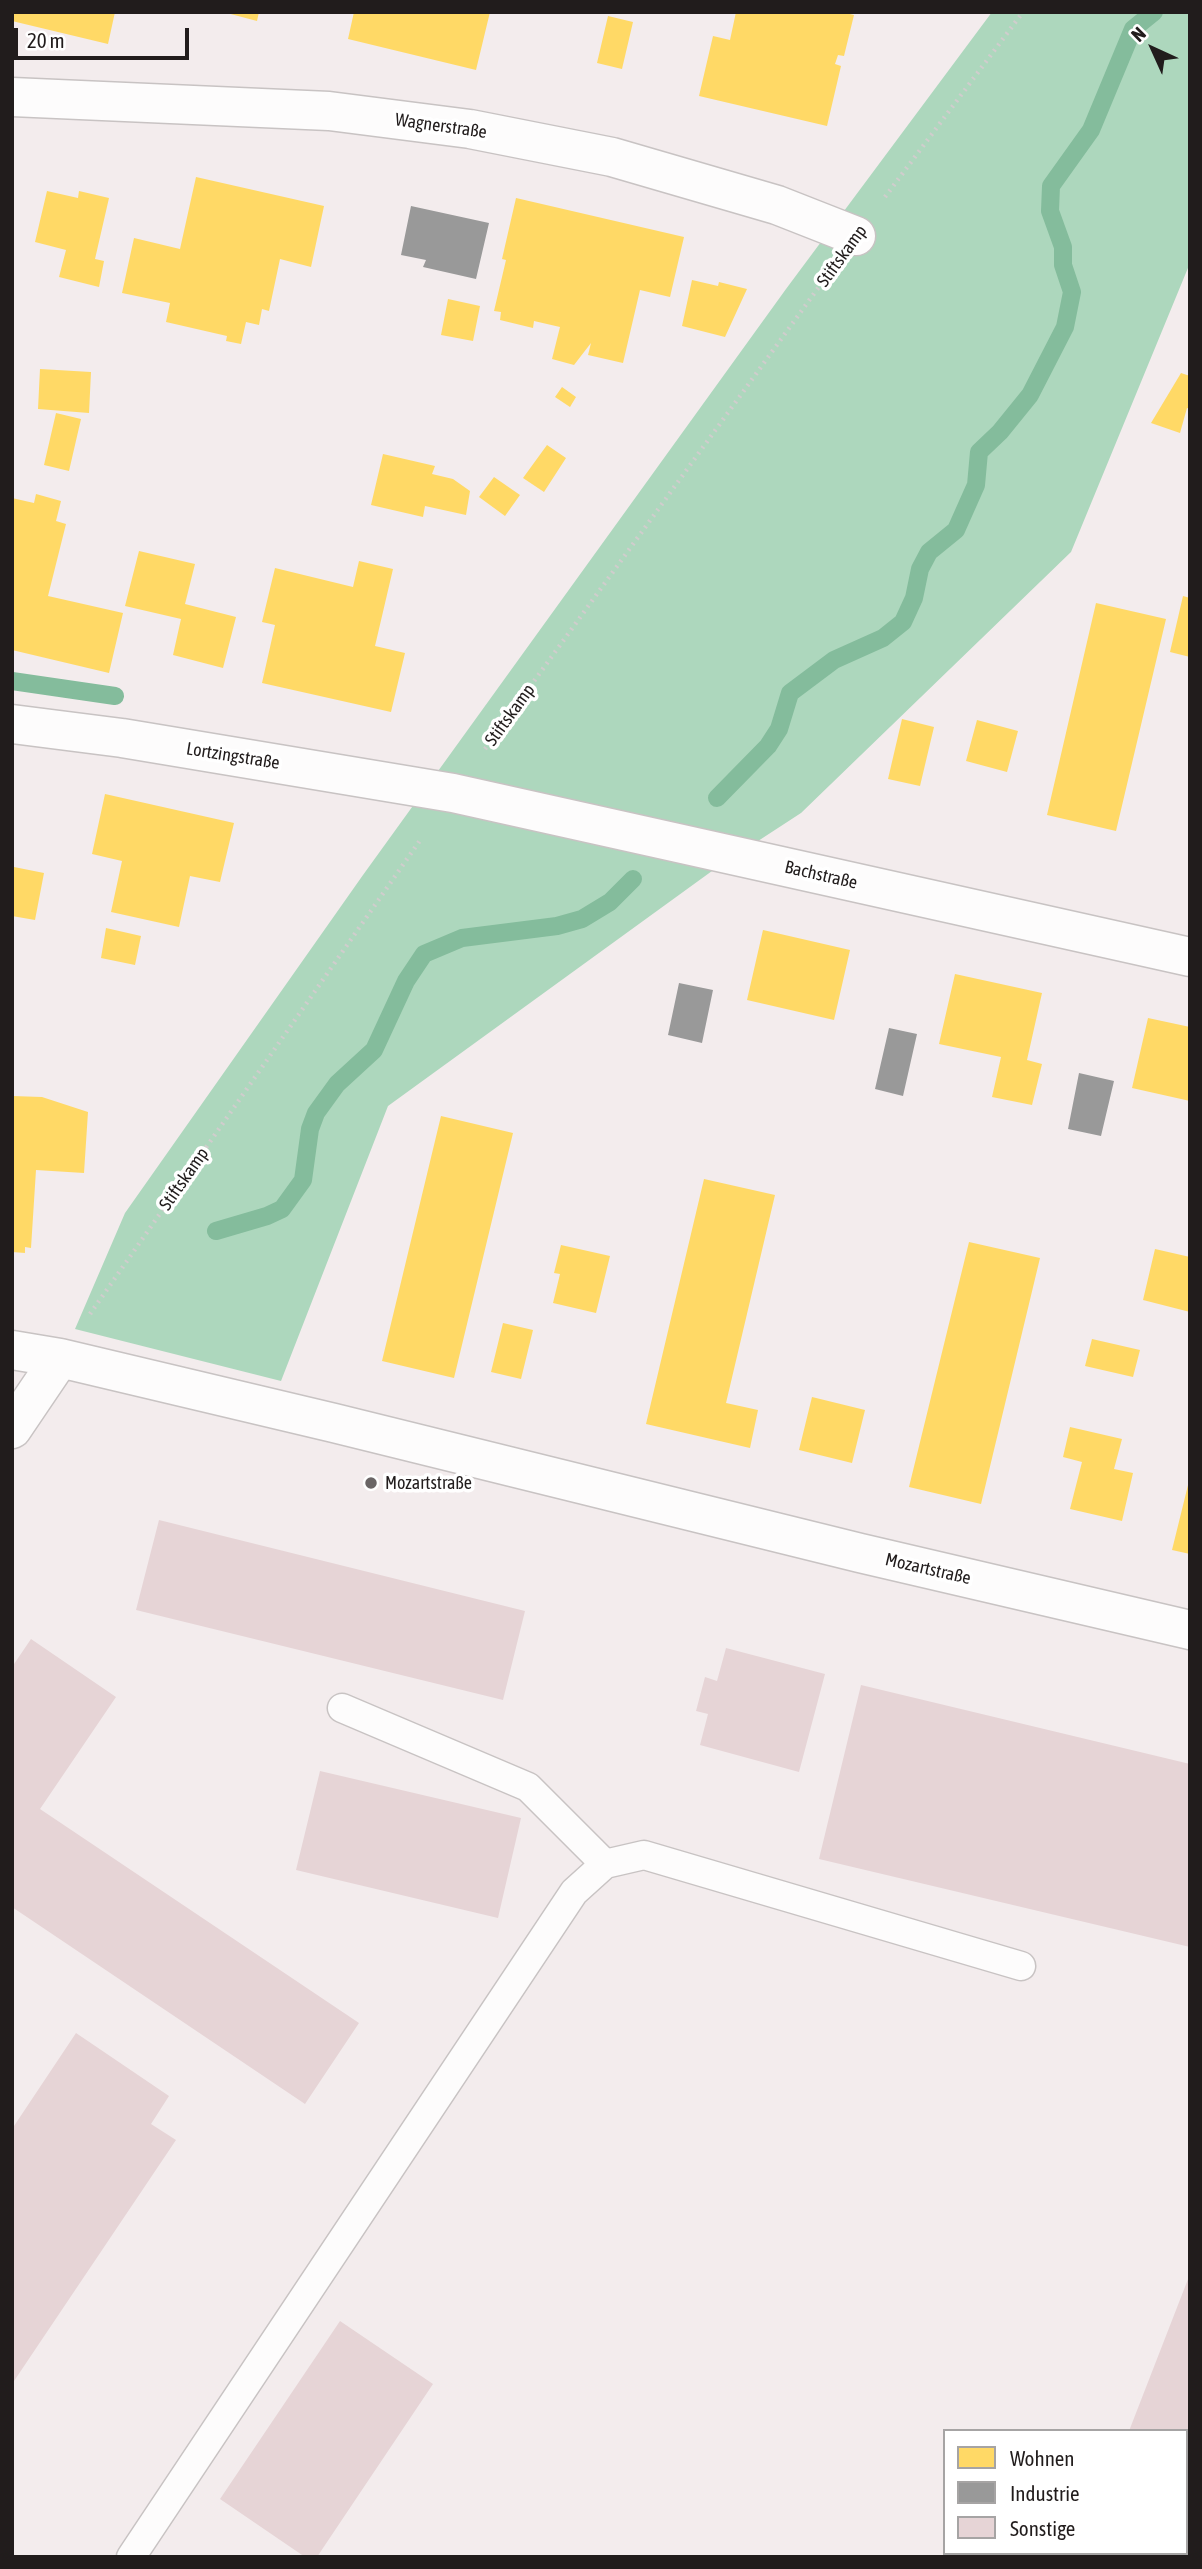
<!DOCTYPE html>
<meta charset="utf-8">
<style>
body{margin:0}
#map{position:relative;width:1202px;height:2569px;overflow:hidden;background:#f3eced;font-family:"Asap Condensed",sans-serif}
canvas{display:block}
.frame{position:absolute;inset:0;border:14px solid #211c1c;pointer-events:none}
.legend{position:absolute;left:943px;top:2429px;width:245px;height:126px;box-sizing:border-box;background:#fff;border:2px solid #a6a4a4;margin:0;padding:9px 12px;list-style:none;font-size:21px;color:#211c1c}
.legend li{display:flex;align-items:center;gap:14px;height:35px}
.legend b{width:35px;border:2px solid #a6a4a4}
.north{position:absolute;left:1118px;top:14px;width:70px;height:70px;-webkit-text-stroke:5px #fff;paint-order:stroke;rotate:315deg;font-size:19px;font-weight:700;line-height:28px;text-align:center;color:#211c1c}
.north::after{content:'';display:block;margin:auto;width:24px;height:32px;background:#211c1c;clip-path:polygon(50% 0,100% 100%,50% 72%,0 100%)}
.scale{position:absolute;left:14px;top:28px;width:175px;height:32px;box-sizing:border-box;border:4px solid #211c1c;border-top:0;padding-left:9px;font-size:21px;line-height:24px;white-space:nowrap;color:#211c1c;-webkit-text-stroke:5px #fff;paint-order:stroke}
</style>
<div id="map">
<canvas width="1202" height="2569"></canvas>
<div class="frame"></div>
<ul class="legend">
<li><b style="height:19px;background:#ffd966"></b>Wohnen</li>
<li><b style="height:19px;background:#999"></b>Industrie</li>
<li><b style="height:19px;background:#e6d4d6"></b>Sonstige</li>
</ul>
<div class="north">N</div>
<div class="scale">20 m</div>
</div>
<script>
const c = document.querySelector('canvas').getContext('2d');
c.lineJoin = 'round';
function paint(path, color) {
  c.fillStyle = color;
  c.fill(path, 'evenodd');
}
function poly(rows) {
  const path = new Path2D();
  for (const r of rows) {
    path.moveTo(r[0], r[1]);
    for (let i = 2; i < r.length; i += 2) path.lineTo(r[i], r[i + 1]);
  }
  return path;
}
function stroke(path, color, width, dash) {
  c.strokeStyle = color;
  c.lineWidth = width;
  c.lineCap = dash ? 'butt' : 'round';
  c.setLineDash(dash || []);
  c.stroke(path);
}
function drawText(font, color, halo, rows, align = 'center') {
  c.font = font + ' "Asap Condensed",sans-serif';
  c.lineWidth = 7;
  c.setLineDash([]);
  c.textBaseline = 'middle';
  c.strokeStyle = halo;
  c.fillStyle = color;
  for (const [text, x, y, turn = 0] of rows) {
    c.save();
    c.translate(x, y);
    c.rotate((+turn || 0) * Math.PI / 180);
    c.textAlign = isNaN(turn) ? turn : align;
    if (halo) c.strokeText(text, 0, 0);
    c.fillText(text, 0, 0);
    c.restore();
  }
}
paint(poly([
 [992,12,1190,12,1190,263,1071,552,801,813,712,871,388,1106,281,1381,75,1329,125,1213,363,875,786,289]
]), '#add7bd');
paint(poly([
 [12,12,115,12,108,44,12,21],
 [223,12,259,12,257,21],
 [354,12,490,12,476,70,348,39],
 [736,12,842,12,854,15,844,56,838,55,835,64,841,66,827,126,699,96,713,36,730,40],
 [608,16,633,22,622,69,597,63],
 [196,177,324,206,311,267,280,259,269,311,262,309,259,325,246,322,241,344,226,341,227,336,166,322,170,303,122,293,134,238,180,249],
 [47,191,78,198,79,191,109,198,95,259,104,261,99,287,59,277,66,250,35,242],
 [516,198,684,237,670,297,640,290,623,363,588,355,591,343,574,365,552,359,560,327,534,321,533,328,500,320,501,312,494,311,506,260,502,259],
 [692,280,718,286,719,282,747,289,725,337,682,326],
 [448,299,480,306,473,341,441,335],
 [40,369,91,372,89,413,38,409],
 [1181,373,1190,376,1190,409,1187,408,1180,433,1151,423],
 [562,387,576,397,570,407,555,397],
 [56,413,81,419,69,471,44,465],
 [547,445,566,458,544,492,523,478],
 [383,454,435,466,432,474,453,479,470,491,466,515,425,506,423,517,371,505],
 [494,477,520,495,505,516,479,497],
 [36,494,61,501,56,521,66,524,48,596,123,613,109,673,12,650,12,498,34,503],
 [139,551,195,564,185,604,236,617,223,668,173,655,181,619,125,606],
 [359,561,393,569,375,646,405,653,391,712,262,683,275,625,262,622,275,568,353,587],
 [1183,596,1190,598,1190,657,1170,652],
 [1096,603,1166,619,1116,831,1047,815],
 [902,719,934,727,920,786,888,779],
 [977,720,1018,731,1007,772,966,761],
 [105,794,234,823,220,882,190,876,179,927,111,912,122,861,92,854],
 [14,867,44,873,35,920,12,916],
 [106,928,141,936,135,965,101,958],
 [763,930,850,950,834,1020,747,1000],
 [955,974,1042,993,1027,1060,1042,1064,1032,1105,992,1097,1001,1057,939,1044],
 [1148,1018,1190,1027,1190,1101,1132,1088],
 [12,1096,42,1097,88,1112,84,1173,36,1170,31,1248,25,1247,25,1253,12,1252],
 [441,1116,513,1133,454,1378,382,1361],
 [704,1179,775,1195,726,1403,758,1410,750,1448,646,1424],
 [969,1242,1040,1258,981,1504,909,1487],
 [561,1245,610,1256,596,1313,553,1303,560,1274,554,1273],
 [1155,1249,1190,1257,1190,1312,1143,1300],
 [503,1323,533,1330,521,1379,491,1372],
 [1092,1339,1140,1350,1133,1377,1085,1366],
 [812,1397,865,1410,852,1463,799,1450],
 [1070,1427,1122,1439,1114,1469,1133,1473,1122,1521,1070,1509,1082,1462,1063,1457],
 [1189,1481,1190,1481,1190,1554,1172,1550]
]), '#ffd966');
paint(poly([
 [411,206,489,223,476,279,423,267,426,260,401,255],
 [679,983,713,990,702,1043,668,1035],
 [889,1028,917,1034,903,1096,875,1089],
 [1079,1073,1114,1081,1101,1136,1068,1129]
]), '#999');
stroke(poly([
 [12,681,115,696],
 [717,798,768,746,779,729,790,693,834,660,883,638,903,622,914,598,920,569,929,552,956,530,976,485,979,452,1000,432,1030,395,1065,327,1072,292,1063,265,1063,247,1050,211,1051,186,1091,130,1133,29,1154,12],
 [216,1231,267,1216,282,1209,303,1180,310,1129,316,1113,337,1084,374,1050,406,981,424,954,462,938,557,926,582,919,610,902,633,879]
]), '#84bc9c', 18);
paint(poly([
 [159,1520,525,1611,503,1700,136,1610],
 [31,1639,116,1697,40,1809,359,2023,305,2104,12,1907,12,1667],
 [726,1648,825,1674,799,1772,700,1745,708,1714,696,1711,705,1677,717,1681],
 [861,1685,1190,1764,1190,1947,819,1859],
 [320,1771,521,1818,498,1918,296,1870],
 [76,2033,169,2096,151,2124,176,2140,12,2384,12,2129],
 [1190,2274,1190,2557,1081,2557,1082,2553,1186,2553,1186,2431,1129,2431],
 [340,2321,433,2384,317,2557,305,2557,220,2499]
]), '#e6d4d6');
const lane = poly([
 [342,1708,528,1787,605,1864],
 [131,2557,574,1892,605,1864,644,1855,1021,1966]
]);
const street = poly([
 [12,97,329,111,470,129,612,157,777,205,856,236],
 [12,724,122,738,453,793,1190,957],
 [12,1350,60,1358,334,1423,860,1553,1190,1630],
 [12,1429,60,1358]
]);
stroke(lane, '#c8c3c3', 31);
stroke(street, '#c8c3c3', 41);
stroke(poly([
 [885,197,1023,12],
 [485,749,826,277],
 [90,1314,421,839]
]), '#d0cdcd', 4.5, [2, 5]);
stroke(lane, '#fdfcfc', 28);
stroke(street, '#fdfcfc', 38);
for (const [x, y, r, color] of [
 [371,1483,7,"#6a6565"]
]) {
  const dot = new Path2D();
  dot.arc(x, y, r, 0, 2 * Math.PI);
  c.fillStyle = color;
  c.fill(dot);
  stroke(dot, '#fff', 2.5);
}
drawText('18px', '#211c1c', '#fff', [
 ["Wagnerstraße",441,126,8],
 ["Stiftskamp",842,256,-54],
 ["Stiftskamp",510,715,-54],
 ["Lortzingstraße",233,756,9],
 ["Bachstraße",821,875,13],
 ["Stiftskamp",184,1179,-55],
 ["Mozartstraße",928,1569,13]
]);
drawText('18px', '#211c1c', '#fff', [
 ["Mozartstraße",385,1483]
], 'left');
</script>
